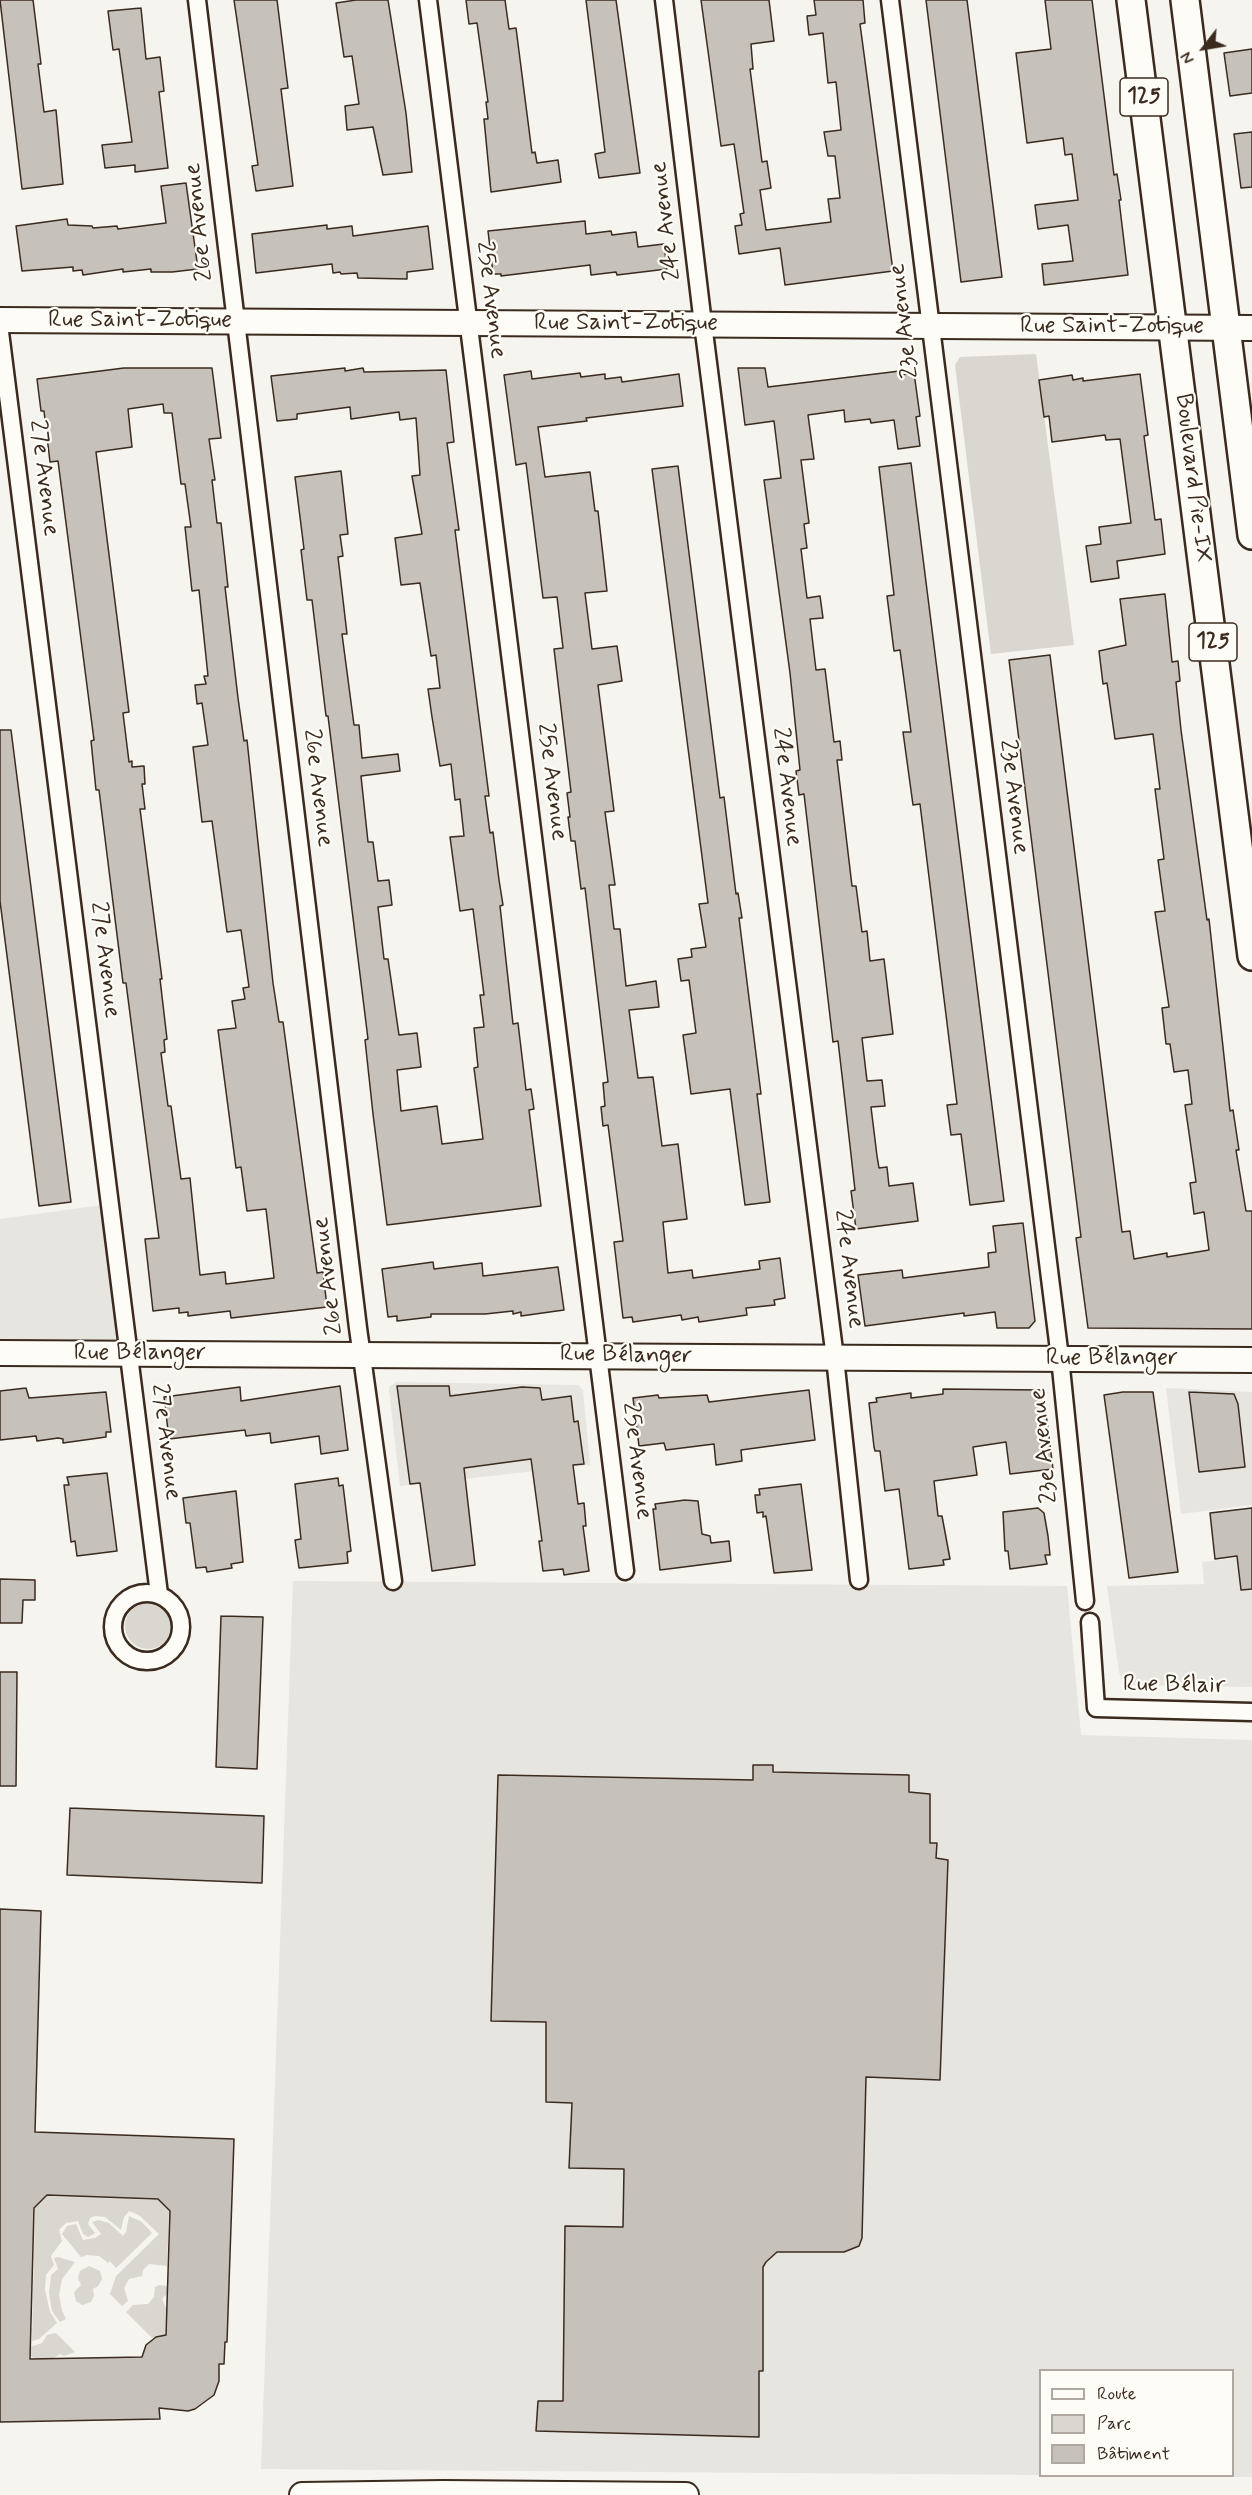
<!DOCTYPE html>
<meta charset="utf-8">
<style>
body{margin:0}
#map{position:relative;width:1252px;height:2495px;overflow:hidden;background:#f5f4ee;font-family:Mynerve,sans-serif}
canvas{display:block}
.legend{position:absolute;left:1039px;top:2369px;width:195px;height:108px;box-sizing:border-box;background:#fdfcf7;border:2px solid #afa8a0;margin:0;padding:8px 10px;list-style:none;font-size:18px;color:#3b2a1e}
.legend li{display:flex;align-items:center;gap:12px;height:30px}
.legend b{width:30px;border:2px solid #afa8a0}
.north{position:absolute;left:1174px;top:18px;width:60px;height:60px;-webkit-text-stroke:4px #fdfcf7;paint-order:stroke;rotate:239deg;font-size:16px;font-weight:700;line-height:24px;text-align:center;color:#3b2a1e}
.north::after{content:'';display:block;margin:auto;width:21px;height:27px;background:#3b2a1e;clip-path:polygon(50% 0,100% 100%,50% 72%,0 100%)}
</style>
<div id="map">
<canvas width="1252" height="2495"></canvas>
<ul class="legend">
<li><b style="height:8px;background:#fdfcf7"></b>Route</li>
<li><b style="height:16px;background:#dad6d0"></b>Parc</li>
<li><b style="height:16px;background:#c7c1bb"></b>Bâtiment</li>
</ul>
<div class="north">N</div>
</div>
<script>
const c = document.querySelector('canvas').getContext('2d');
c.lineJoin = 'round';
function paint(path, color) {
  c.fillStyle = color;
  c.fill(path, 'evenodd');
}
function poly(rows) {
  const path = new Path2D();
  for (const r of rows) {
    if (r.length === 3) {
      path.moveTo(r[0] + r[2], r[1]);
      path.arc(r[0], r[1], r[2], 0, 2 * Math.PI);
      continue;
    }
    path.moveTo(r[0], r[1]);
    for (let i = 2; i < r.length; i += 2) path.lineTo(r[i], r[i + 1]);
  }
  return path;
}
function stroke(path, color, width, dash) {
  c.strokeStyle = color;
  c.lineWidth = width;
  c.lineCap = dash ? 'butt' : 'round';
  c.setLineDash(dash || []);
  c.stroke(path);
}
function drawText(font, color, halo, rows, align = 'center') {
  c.font = font + ' Mynerve,sans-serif';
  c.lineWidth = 4.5;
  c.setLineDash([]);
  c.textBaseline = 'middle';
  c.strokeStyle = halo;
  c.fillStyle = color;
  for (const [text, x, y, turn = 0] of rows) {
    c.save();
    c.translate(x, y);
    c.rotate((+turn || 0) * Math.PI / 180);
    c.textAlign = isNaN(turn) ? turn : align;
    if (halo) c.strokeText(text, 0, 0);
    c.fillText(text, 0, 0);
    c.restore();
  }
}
paint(poly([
 [110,1204,130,1354,0,1353,0,1219],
 [396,1382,578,1385,583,1390,590,1465,400,1486,389,1390,390,1386],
 [1166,1388,1252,1392,1252,1505,1181,1514],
 [1252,1556,1252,1687,1132,1685,1122,1681,1119,1672,1107,1586,1204,1584,1202,1562],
 [293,1581,1067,1586,1081,1735,1252,1740,1252,2477,1130,2476,1232,2476,1232,2370,1040,2370,1040,2475,261,2469]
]), '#e7e5df');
paint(poly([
 [1036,354,1074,645,991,654,955,365,960,357],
 [148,1626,23],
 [47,2196,158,2200,169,2212,167,2266,149,2264,143,2270,142,2276,129,2279,124,2288,128,2301,122,2306,110,2294,116,2276,159,2234,139,2215,129,2211,124,2217,121,2230,105,2217,95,2216,90,2218,88,2224,95,2233,88,2237,83,2234,78,2221,66,2223,59,2230,62,2241,51,2256,54,2265,46,2275,45,2290,50,2312,57,2323,39,2339,32,2341,35,2208],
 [129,2216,142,2222,152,2233,116,2268,110,2261,108,2263,99,2256,87,2255,81,2257,62,2234,67,2226,76,2224,83,2240,95,2238,101,2234,92,2222,98,2220,109,2223,123,2236,126,2232],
 [58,2257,75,2262,62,2279,59,2295,62,2311,66,2319,60,2322,52,2311,49,2293,51,2275,58,2269,54,2258],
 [89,2266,100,2271,102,2279,98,2286,93,2289,94,2296,91,2302,82,2305,76,2301,74,2292,81,2285,78,2278,80,2271],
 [159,2285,167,2286,167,2294,162,2299,166,2308,165,2335,152,2338,126,2312,133,2305,148,2304,154,2297,155,2287],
 [56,2333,75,2352,64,2356,60,2354,54,2358,34,2358,28,2355,30,2347,42,2343,47,2335]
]), '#dad6d0');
const building = poly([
 [0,0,33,0,41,64,38,64,44,112,56,110,63,184,22,189,0,0],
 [234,0,277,0,288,88,281,89,293,186,256,191,252,166,258,165,234,0],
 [356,0,388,0,406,113,412,172,383,175,373,127,347,130,345,106,359,104,352,56,344,57,336,3,356,0],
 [466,0,505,0,509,29,516,28,532,153,535,152,537,163,558,160,561,182,491,192,484,119,488,119,486,102,488,102,477,23,469,24,466,0],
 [586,0,616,0,640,173,599,178,595,154,605,152,586,0],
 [701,0,769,0,774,41,751,44,753,69,750,69,762,162,767,161,771,188,760,190,766,230,831,222,828,199,840,198,835,156,828,156,824,132,841,130,836,82,828,83,823,33,809,35,807,16,816,15,814,0,863,0,865,23,860,24,893,271,785,285,780,248,739,254,735,226,742,225,740,214,744,213,734,144,721,146,701,0],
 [926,0,967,0,1002,277,961,282,926,0],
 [1045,0,1092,0,1114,175,1117,174,1121,200,1119,200,1128,275,1044,285,1042,264,1073,261,1068,225,1038,229,1035,205,1078,200,1072,154,1065,155,1063,138,1027,143,1016,53,1051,49,1045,0],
 [141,8,146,59,160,57,164,91,159,92,168,168,135,172,135,165,105,168,102,145,132,142,119,49,113,50,108,11,141,8],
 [1252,49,1252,93,1230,96,1224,53,1252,49],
 [1252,132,1252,187,1241,188,1234,134,1252,132],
 [186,183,198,269,172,272,151,272,151,269,123,272,123,269,83,275,82,270,73,271,73,267,22,271,16,226,67,219,68,225,92,226,93,228,117,226,118,229,166,223,161,186,186,183],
 [585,221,586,234,611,231,612,235,636,232,638,247,664,244,667,269,617,275,616,272,591,275,590,265,501,276,501,274,493,274,488,231,585,221],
 [327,225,327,229,352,226,353,236,428,226,433,269,407,272,407,279,358,278,357,273,341,274,340,272,333,273,332,264,256,273,252,234,327,225],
 [124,368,212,368,221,438,209,439,215,480,212,480,217,523,221,523,224,550,228,587,225,587,238,698,244,741,247,740,273,983,279,1022,283,1022,317,1273,323,1272,327,1307,231,1318,230,1311,188,1316,188,1312,179,1313,179,1308,153,1311,145,1239,159,1238,126,983,123,983,99,790,96,790,91,741,94,740,58,461,50,462,44,411,41,411,37,379,124,368],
 [163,404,164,413,172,413,181,484,185,484,191,527,185,527,189,564,192,591,199,590,208,676,204,676,206,684,195,685,197,704,202,703,208,745,193,747,202,822,212,821,227,932,241,930,249,987,243,988,245,999,232,1001,236,1028,218,1030,236,1168,241,1167,247,1211,266,1209,274,1278,226,1284,225,1272,200,1275,190,1178,181,1179,171,1106,168,1106,161,1053,165,1052,164,1040,167,1039,160,979,162,979,140,809,145,809,142,784,145,784,144,766,132,767,132,761,129,762,123,713,129,712,96,452,132,447,128,409,163,404],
 [345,368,345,371,363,368,364,372,446,370,454,442,447,443,459,530,455,530,489,796,485,796,490,833,493,832,499,880,503,905,500,906,513,1024,518,1023,526,1090,531,1089,534,1109,529,1110,541,1206,387,1225,373,1114,365,1040,368,1039,328,716,326,716,312,600,307,600,301,550,304,549,295,477,341,471,348,534,340,535,343,556,338,557,347,634,342,634,354,725,359,725,362,758,398,754,400,771,361,776,368,842,373,842,378,881,389,880,392,905,378,907,384,959,388,959,399,1035,417,1033,421,1067,397,1070,401,1111,437,1106,442,1144,483,1139,474,1068,478,1067,474,1028,484,1027,480,995,484,995,473,909,460,911,450,837,464,836,460,799,455,800,451,764,440,766,432,717,428,689,440,688,436,655,431,656,420,583,401,585,395,538,422,534,412,476,420,475,416,418,400,420,399,412,351,419,350,407,297,414,297,419,277,421,271,376,345,368],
 [738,368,765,368,768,387,900,371,901,375,914,373,920,416,916,417,920,446,898,449,894,420,871,423,870,419,845,422,844,410,808,415,814,459,801,460,809,523,804,524,807,548,801,549,807,598,820,596,823,618,810,619,816,670,825,669,834,742,840,741,842,760,837,760,852,886,856,886,862,932,867,931,870,961,884,959,893,1034,862,1038,867,1081,882,1080,885,1106,871,1107,877,1156,879,1168,887,1167,889,1186,913,1183,918,1221,856,1229,851,1191,855,1190,843,1084,838,1041,833,1042,804,794,799,795,796,771,800,770,790,673,764,480,781,478,774,421,745,425,738,368],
 [531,371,532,379,580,373,581,377,605,374,605,379,621,377,622,382,679,374,683,406,586,418,587,421,538,427,545,477,590,472,595,511,598,511,607,591,585,593,592,649,617,646,622,681,598,685,614,811,605,812,615,885,609,885,614,929,620,929,626,986,656,981,659,1007,629,1010,638,1078,653,1077,662,1146,678,1144,687,1219,663,1222,668,1273,692,1270,693,1278,760,1269,759,1261,780,1258,785,1298,774,1300,775,1305,746,1308,747,1315,699,1322,698,1317,682,1320,681,1315,633,1322,632,1317,623,1318,614,1242,623,1241,608,1125,603,1126,601,1107,605,1106,603,1083,608,1082,585,888,581,889,575,841,571,841,568,817,570,817,567,793,571,792,554,649,563,648,557,597,543,598,526,463,516,465,504,375,531,371],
 [1140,374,1148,435,1144,436,1155,520,1161,519,1165,554,1117,561,1119,578,1091,582,1086,546,1101,544,1099,527,1131,523,1120,439,1106,440,1105,435,1052,442,1049,416,1044,417,1039,380,1072,375,1073,380,1083,378,1083,381,1140,374],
 [911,463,1004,1201,970,1205,961,1134,951,1135,947,1105,957,1104,920,804,913,805,903,732,911,732,900,650,894,651,887,596,894,595,879,467,911,463],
 [678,466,720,798,724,797,736,894,738,893,742,918,739,918,761,1094,757,1094,770,1202,745,1205,730,1089,691,1094,683,1035,696,1033,689,980,681,981,678,959,692,957,691,949,706,947,699,904,708,903,652,469,678,466],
 [1165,594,1172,662,1178,661,1180,681,1176,682,1181,730,1207,920,1209,919,1230,1111,1233,1110,1239,1150,1236,1150,1246,1211,1252,1211,1252,1329,1088,1328,1076,1238,1081,1237,1009,660,1050,655,1122,1232,1130,1231,1134,1259,1167,1253,1167,1257,1209,1250,1204,1212,1194,1214,1190,1183,1196,1182,1185,1105,1192,1104,1188,1070,1174,1072,1170,1044,1166,1044,1162,1008,1169,1007,1155,912,1165,911,1158,860,1164,859,1155,789,1160,789,1153,734,1115,739,1107,683,1103,684,1099,651,1126,645,1120,599,1165,594],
 [0,730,11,730,71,1202,39,1206,0,901,0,730],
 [1023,1223,1035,1321,1029,1328,997,1328,995,1312,964,1316,964,1313,865,1326,858,1275,902,1270,903,1278,989,1267,988,1253,996,1252,993,1226,1023,1223],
 [433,1262,434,1269,482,1263,483,1276,558,1267,564,1310,521,1316,521,1312,513,1314,513,1311,485,1314,431,1314,431,1317,397,1321,397,1316,388,1317,382,1269,433,1262],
 [340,1386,348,1450,321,1454,319,1436,271,1443,270,1433,246,1436,245,1430,169,1439,164,1397,240,1387,241,1401,340,1386],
 [397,1386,449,1386,450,1396,522,1387,540,1388,542,1400,571,1396,574,1422,578,1421,584,1464,573,1465,578,1504,584,1503,586,1526,583,1526,589,1571,564,1575,563,1569,543,1571,539,1541,542,1541,531,1459,464,1468,475,1565,432,1571,420,1483,410,1484,397,1386],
 [26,1388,29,1398,106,1392,111,1432,106,1432,106,1437,63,1443,63,1439,58,1438,37,1441,36,1436,0,1440,0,1391,26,1388],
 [943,1389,1043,1390,1053,1469,1010,1474,1006,1442,973,1447,977,1475,934,1481,938,1516,942,1516,950,1559,943,1560,944,1565,909,1569,899,1489,885,1491,880,1451,875,1451,874,1447,869,1403,877,1402,876,1398,911,1393,911,1398,943,1394,943,1389],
 [809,1390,815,1440,741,1450,742,1461,716,1465,714,1444,666,1450,664,1443,639,1446,633,1398,658,1395,659,1398,707,1395,709,1402,809,1390],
 [1123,1392,1153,1392,1178,1572,1129,1578,1104,1395,1123,1392],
 [1189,1392,1234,1394,1238,1404,1245,1467,1199,1472,1189,1392],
 [107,1473,117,1551,77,1556,75,1541,71,1542,64,1485,69,1485,67,1477,107,1473],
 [338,1478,339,1486,343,1485,351,1551,347,1552,348,1563,299,1568,295,1540,301,1539,295,1484,338,1478],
 [801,1484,812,1570,774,1573,766,1516,763,1517,763,1512,757,1513,755,1495,760,1495,759,1489,801,1484],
 [236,1491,243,1562,231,1564,232,1568,207,1572,206,1567,196,1568,190,1523,186,1523,183,1498,236,1491],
 [685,1500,698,1501,702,1534,710,1536,711,1543,729,1541,731,1561,660,1570,653,1509,656,1509,655,1504,685,1500],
 [1038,1508,1044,1513,1048,1536,1050,1555,1045,1555,1047,1564,1010,1569,1008,1551,1005,1551,1003,1512,1038,1508],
 [1252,1508,1252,1589,1241,1590,1237,1556,1215,1559,1210,1513,1252,1508],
 [0,1579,35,1580,35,1600,23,1600,22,1623,0,1623,0,1579],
 [221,1616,263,1617,257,1769,216,1767,221,1616],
 [0,1672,17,1672,16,1786,0,1786,0,1672],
 [753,1765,773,1765,773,1772,909,1775,909,1792,930,1794,930,1843,937,1843,936,1858,948,1860,940,2080,866,2077,862,2238,859,2246,844,2252,777,2252,766,2262,763,2267,763,2371,759,2371,759,2437,536,2431,538,2401,563,2401,565,2226,623,2227,624,2169,569,2168,572,2103,546,2102,546,2022,491,2021,498,1775,753,1780,753,1765],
 [70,1808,264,1816,262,1883,67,1875,70,1808],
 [0,1909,41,1911,35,2132,234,2139,227,2342,225,2342,224,2364,219,2364,219,2381,214,2395,195,2409,188,2411,159,2408,160,2419,0,2422,0,1909],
 [47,2195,158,2199,170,2211,166,2335,156,2337,146,2345,142,2357,30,2359,34,2208,47,2195]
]);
paint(building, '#c7c1bb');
stroke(building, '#3b2a1e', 1.5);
const street = poly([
 [197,0,358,1328,393,1581],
 [428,0,625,1571],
 [664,0,703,324,835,1358,859,1580],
 [890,0,1060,1358,1085,1601],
 [0,332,159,1594],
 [147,1627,34],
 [1090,1622,1096,1708,1252,1712]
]);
const secondary = poly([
 [0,320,1252,328],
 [0,1353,1252,1360],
 [302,2495,443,2493,686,2495]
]);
const primary = poly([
 [1131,0,1252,956],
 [1185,0,1252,535]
]);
stroke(street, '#3b2a1e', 21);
stroke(secondary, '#3b2a1e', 28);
stroke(primary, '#3b2a1e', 32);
stroke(street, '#fdfcf7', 16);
stroke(secondary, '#fdfcf7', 24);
stroke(primary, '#fdfcf7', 27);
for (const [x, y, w] of [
 [1144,97,48],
 [1213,642,48]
]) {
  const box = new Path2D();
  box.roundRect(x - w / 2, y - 19, w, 38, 4.5);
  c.fillStyle = '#fdfcf7';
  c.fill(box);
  stroke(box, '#3b2a1e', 1.5);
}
drawText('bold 22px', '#3b2a1e', null, [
 ["125",1144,97],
 ["125",1213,642]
]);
drawText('24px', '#3b2a1e', '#fdfcf7', [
 ["24e Avenue",667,221,-97],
 ["26e Avenue",200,222,-96],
 ["25e Avenue",490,300,83],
 ["Rue Saint-Zotique",140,321],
 ["23e Avenue",905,321,-97],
 ["Rue Saint-Zotique",626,324],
 ["Rue Saint-Zotique",1112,327],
 ["27e Avenue",43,478,83],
 ["Boulevard Pie-IX",1192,478,83],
 ["25e Avenue",551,782,83],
 ["24e Avenue",786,787,83],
 ["26e Avenue",317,788,83],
 ["23e Avenue",1013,797,83],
 ["27e Avenue",104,960,83],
 ["24e Avenue",848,1269,83],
 ["26e Avenue",329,1276,-97],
 ["Rue Bélanger",140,1354],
 ["Rue Bélanger",626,1356,1],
 ["Rue Bélanger",1112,1359],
 ["27e Avenue",165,1442,83],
 ["23e Avenue",1045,1446,-96],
 ["25e Avenue",636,1461,83],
 ["Rue Bélair",1174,1686,1]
]);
</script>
